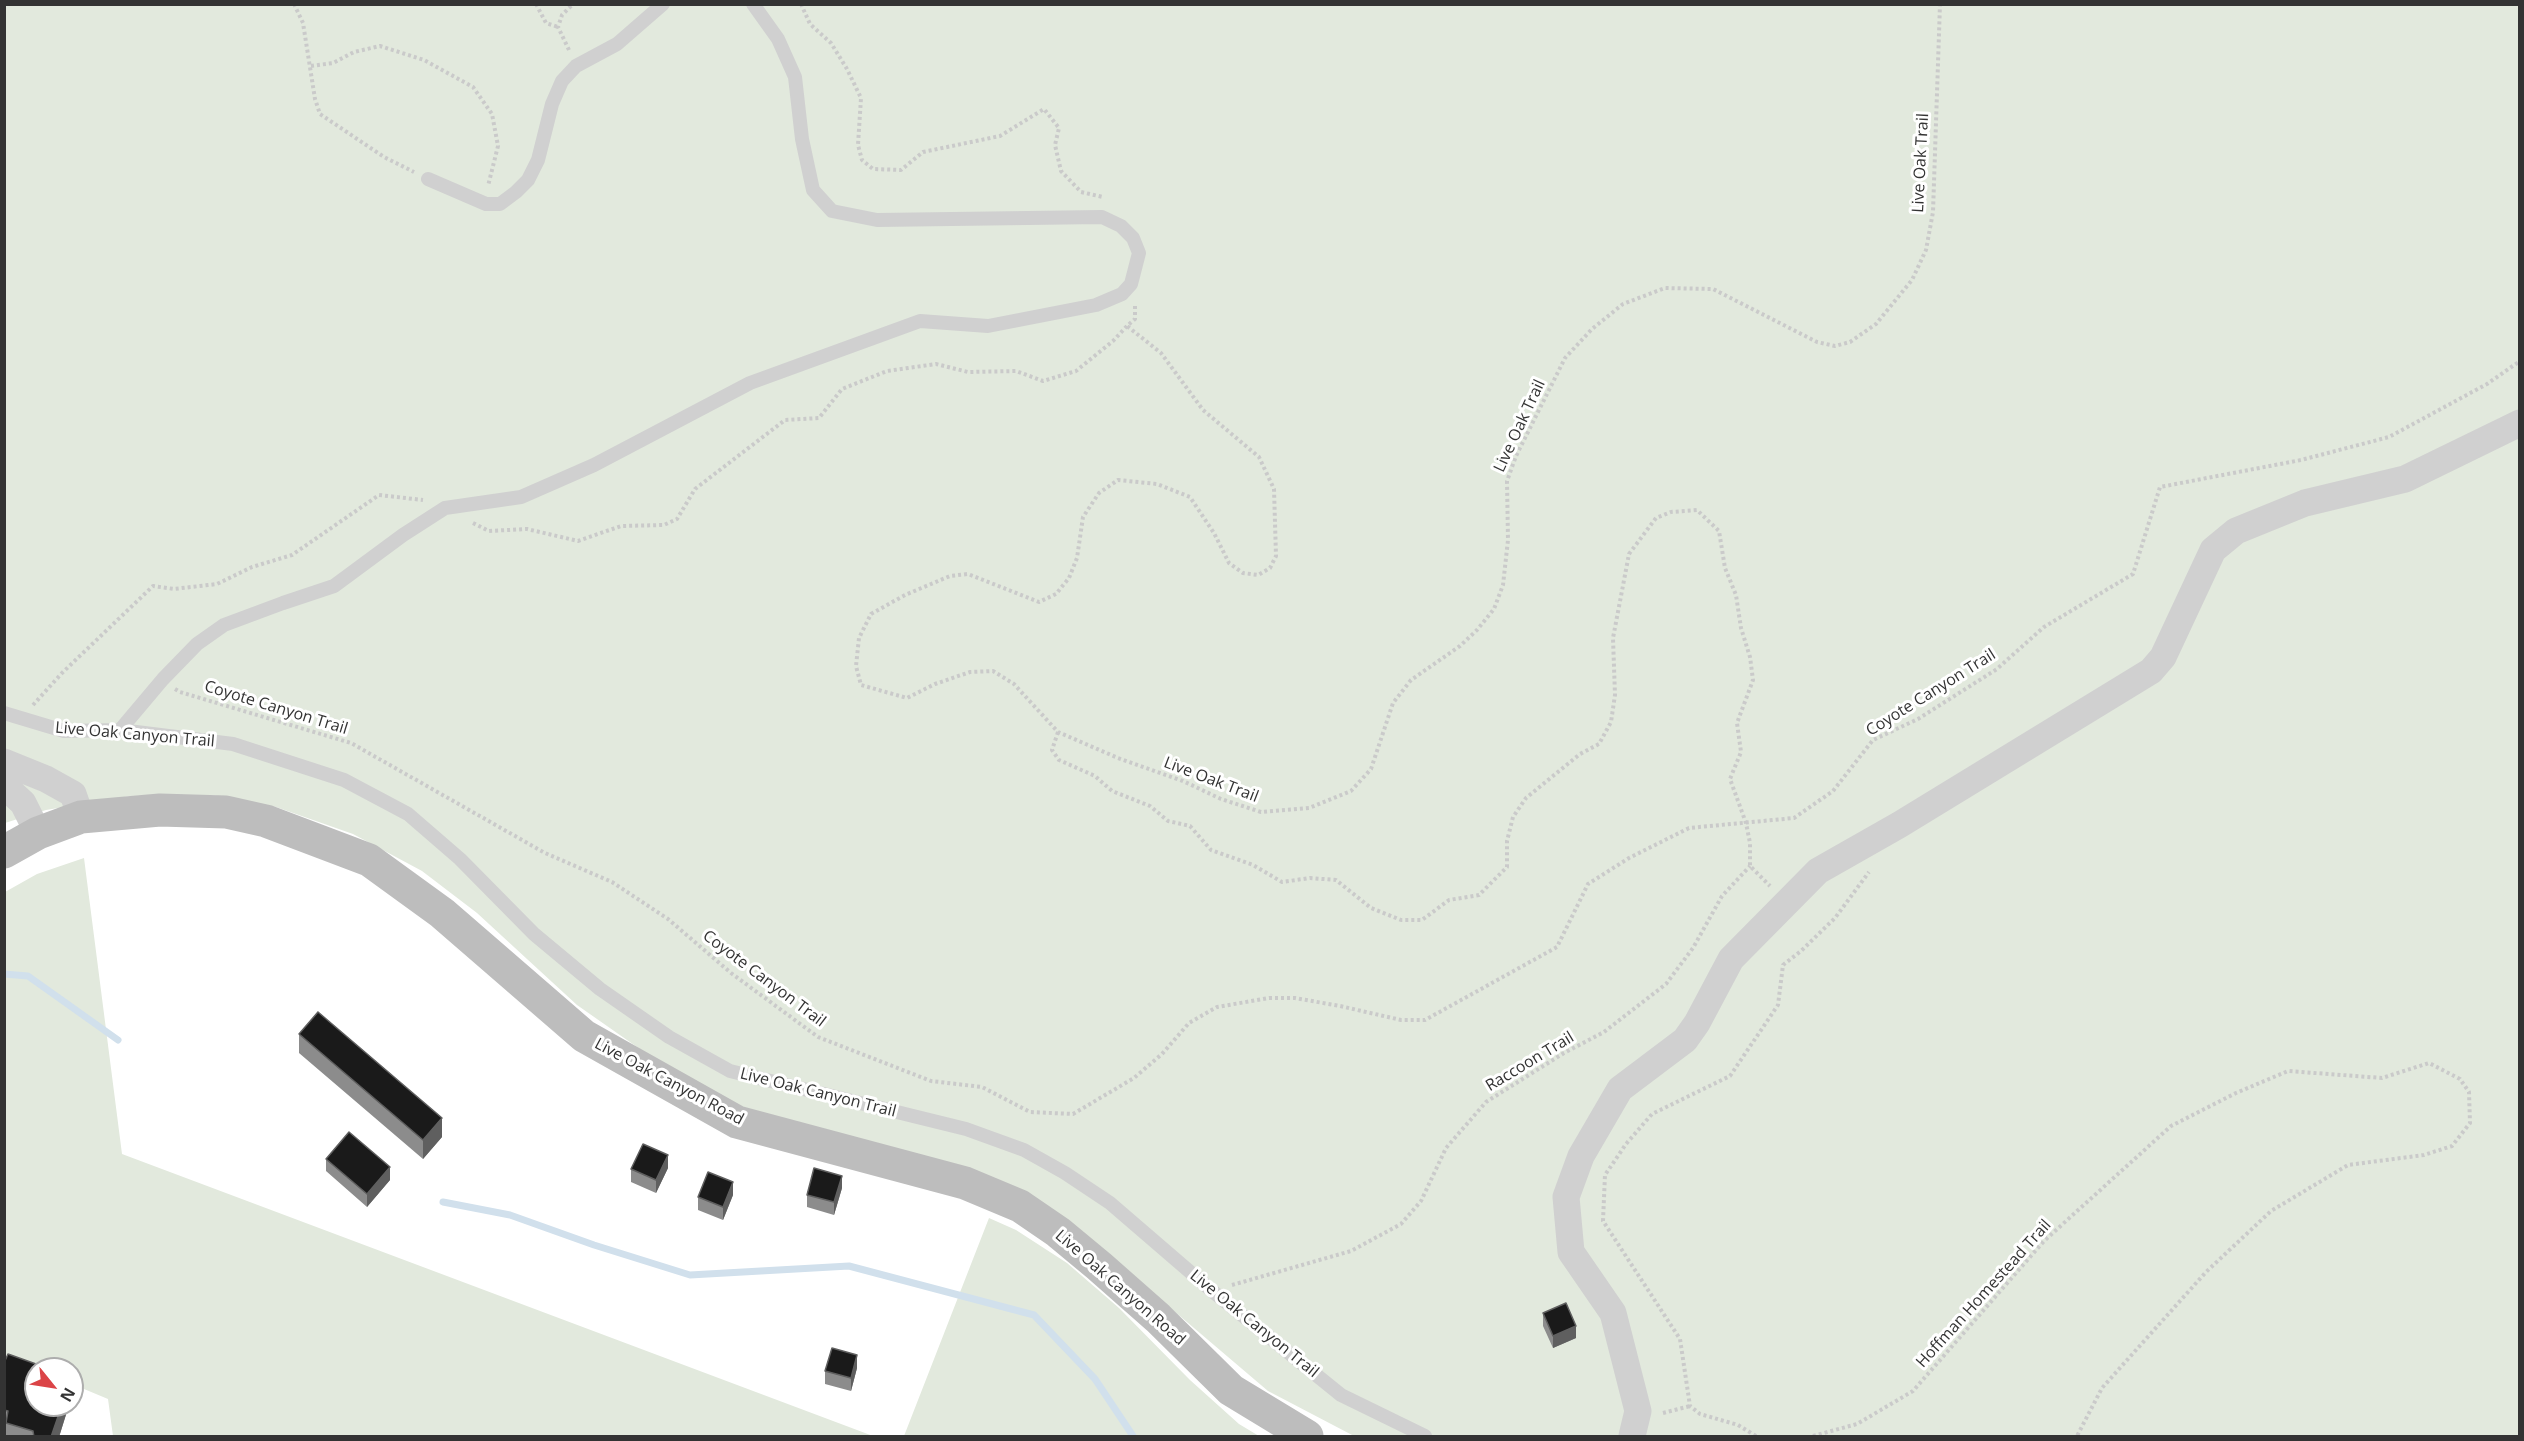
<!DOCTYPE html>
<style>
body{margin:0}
#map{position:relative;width:2524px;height:1441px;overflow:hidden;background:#fff;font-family:"Open Sans",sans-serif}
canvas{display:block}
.frame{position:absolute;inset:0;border:6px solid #333;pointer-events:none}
.north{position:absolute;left:24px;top:1357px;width:60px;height:60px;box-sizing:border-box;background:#fff;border:2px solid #adadad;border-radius:50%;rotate:120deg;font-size:16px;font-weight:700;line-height:24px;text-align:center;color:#333}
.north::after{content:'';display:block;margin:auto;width:21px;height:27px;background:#db4447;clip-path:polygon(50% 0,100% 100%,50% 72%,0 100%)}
</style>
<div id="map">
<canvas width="2524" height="1441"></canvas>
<div class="frame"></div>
<div class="north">N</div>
</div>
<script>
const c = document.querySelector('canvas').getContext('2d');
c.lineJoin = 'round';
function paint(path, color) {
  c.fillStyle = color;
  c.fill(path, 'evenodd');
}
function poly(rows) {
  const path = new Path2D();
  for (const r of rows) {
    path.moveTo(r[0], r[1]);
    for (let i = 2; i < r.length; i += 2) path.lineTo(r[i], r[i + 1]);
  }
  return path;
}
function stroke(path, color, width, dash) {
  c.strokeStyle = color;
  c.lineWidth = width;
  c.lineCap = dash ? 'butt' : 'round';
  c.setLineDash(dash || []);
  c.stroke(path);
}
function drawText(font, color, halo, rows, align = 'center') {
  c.font = font + ' "Open Sans",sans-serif';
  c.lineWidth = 6;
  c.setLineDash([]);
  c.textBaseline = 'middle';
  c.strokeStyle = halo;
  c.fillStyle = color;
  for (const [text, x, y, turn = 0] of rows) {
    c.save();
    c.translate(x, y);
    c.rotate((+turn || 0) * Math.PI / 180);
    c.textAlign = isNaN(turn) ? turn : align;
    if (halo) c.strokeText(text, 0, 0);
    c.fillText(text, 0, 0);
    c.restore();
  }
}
paint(poly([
 [5,5,2519,5,2519,1436,1354,1436,1268,1391,1080,1231,756,1117,647,1054,577,1005,477,913,422,871,353,834,276,807,213,795,130,796,46,810,5,823],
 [84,858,122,1154,873,1436,113,1436,108,1399,72,1384,72,1369,37,1369,5,1355,5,892,37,874],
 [989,1218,1016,1230,1067,1263,1119,1308,1190,1380,1239,1424,1259,1436,904,1436]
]), '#e2e9dd');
stroke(poly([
 [4,974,28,976,118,1040],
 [443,1202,510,1215,594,1245,690,1275,849,1266,1034,1315,1095,1379,1133,1436]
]), '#d1e0ec', 7);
stroke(poly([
 [294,4,303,23,315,99,320,114,384,157,414,172],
 [536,4,546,23,558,27],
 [801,4,810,24,831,43,847,69,861,98,858,145,862,160,873,169,901,170,923,152,1000,136,1044,109,1059,128,1055,145,1061,171,1081,192,1103,197],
 [569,50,558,27,562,15,573,4],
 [311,66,333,63,354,52,380,46,424,60,473,87,492,114,498,146,488,186],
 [1135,306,1135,319,1127,326,1161,353,1203,410,1259,457,1274,489,1276,556,1270,568,1258,575,1243,573,1229,563,1214,533,1190,497,1157,484,1118,480,1099,493,1083,517,1077,558,1069,578,1056,594,1039,602,968,574,950,576,905,595,871,614,859,638,856,666,861,685,907,698,935,684,970,672,993,671,1014,684,1058,732,1118,758,1183,781,1221,799,1261,812,1309,808,1351,791,1371,769,1393,703,1411,680,1460,646,1477,630,1494,609,1503,585,1508,540,1507,481,1516,456,1565,358,1592,329,1623,304,1665,288,1713,289,1817,342,1835,346,1850,342,1876,324,1912,280,1926,250,1933,212,1940,4],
 [473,523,489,531,527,529,578,541,621,526,664,525,677,519,695,489,785,420,819,418,842,389,887,371,936,364,968,372,1016,371,1043,381,1076,371,1113,341,1127,326],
 [175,689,180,692,351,743,545,853,612,882,668,919,731,973,818,1037,931,1081,982,1087,1030,1112,1073,1114,1134,1078,1162,1054,1189,1023,1217,1007,1269,998,1295,998,1340,1006,1401,1020,1425,1020,1557,947,1588,884,1629,858,1689,828,1794,818,1833,791,1873,740,1918,719,1997,669,2044,627,2133,574,2160,487,2301,460,2389,437,2487,384,2520,361],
 [33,705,62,673,153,586,174,589,217,584,252,567,292,555,379,495,423,500],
 [1058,732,1052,750,1059,760,1095,776,1112,791,1150,806,1168,821,1190,826,1211,850,1253,865,1282,882,1310,878,1336,880,1371,908,1401,920,1422,920,1449,900,1479,895,1507,867,1507,841,1513,817,1526,798,1580,754,1599,744,1611,722,1615,695,1613,638,1629,554,1656,518,1671,512,1697,510,1719,531,1725,568,1736,595,1741,628,1750,657,1753,680,1737,723,1741,752,1730,779,1746,823,1750,843,1750,866,1770,886],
 [1232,1285,1351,1251,1401,1224,1421,1201,1446,1148,1486,1102,1564,1053,1604,1032,1666,984,1693,948,1722,896,1750,866],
 [1663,1413,1690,1406],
 [1756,1436,1738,1425,1700,1414,1690,1406,1680,1339,1603,1221,1605,1175,1626,1144,1652,1114,1730,1076,1778,1005,1783,965,1801,951,1835,918,1869,872],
 [1813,1436,1857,1424,1913,1391,2044,1241,2171,1126,2236,1093,2288,1071,2382,1078,2429,1063,2460,1079,2469,1092,2470,1123,2452,1146,2424,1155,2348,1165,2271,1211,2206,1272,2102,1388,2077,1436]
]), '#cacaca', 4, [3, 3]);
stroke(poly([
 [428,179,486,204,500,204,516,192,528,180,538,160,552,104,562,81,576,66,617,44,663,4],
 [4,713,64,731,120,730,233,744,344,780,408,814,460,859,534,934,600,989,669,1037,730,1071,966,1129,1024,1150,1065,1173,1110,1203,1211,1290,1341,1395,1425,1436],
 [120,730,163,679,197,644,224,625,283,603,334,586,403,535,445,508,521,497,594,465,750,383,920,321,988,326,1096,305,1122,294,1131,284,1139,253,1133,238,1121,226,1102,217,877,220,832,211,813,190,802,139,795,77,778,39,753,4]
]), '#d0d0d0', 14);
stroke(poly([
 [4,762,46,779,73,794,81,817],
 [4,791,10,791,23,803,38,833],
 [1632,1436,1638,1411,1613,1313,1571,1252,1566,1197,1581,1156,1620,1089,1685,1040,1697,1023,1731,959,1818,871,1899,825,2151,671,2163,657,2213,550,2236,531,2305,503,2405,479,2520,423]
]), '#d0d0d0', 27);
stroke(poly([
 [4,852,38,833,81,817,160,810,226,812,266,821,369,860,442,913,584,1036,737,1122,965,1183,1020,1206,1058,1232,1099,1266,1158,1318,1231,1390,1307,1436]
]), '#bdbdbd', 33);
paint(poly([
 [299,1034,442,1137,423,1159,299,1053],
 [326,1159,390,1180,367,1207,326,1171],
 [668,1168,656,1193,631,1182,631,1169],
 [842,1188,834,1215,807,1207,807,1195],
 [733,1195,723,1220,698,1210,698,1197],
 [1543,1313,1576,1338,1553,1348,1543,1326],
 [4,1363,69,1405,59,1437,6,1437,6,1435,4,1435],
 [857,1368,851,1391,825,1384,825,1371]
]), '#8c8c8c');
paint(poly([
 [442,1118,442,1137,423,1159,423,1140],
 [668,1155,668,1168,656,1193,656,1180],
 [390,1167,390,1180,367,1207,367,1194],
 [842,1176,842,1188,834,1215,834,1202],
 [733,1182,733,1195,723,1220,723,1207],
 [1576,1326,1576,1338,1553,1348,1553,1336],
 [857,1355,857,1368,851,1391,851,1378],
 [62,1405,69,1405,59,1437,51,1437]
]), '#5f5f5f');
const building = poly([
 [318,1012,442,1118,423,1140,299,1034,318,1012],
 [349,1132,390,1167,367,1194,326,1159,349,1132],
 [643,1144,668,1155,656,1180,631,1169,643,1144],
 [814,1168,842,1176,834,1202,807,1195,814,1168],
 [708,1172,733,1182,723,1207,698,1197,708,1172],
 [1566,1303,1576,1326,1553,1336,1543,1313,1566,1303],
 [832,1348,857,1355,851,1378,825,1371,832,1348],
 [8,1354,50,1369,36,1369,36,1405,62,1405,51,1437,34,1437,33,1431,6,1423,8,1411,4,1410,4,1363,8,1354]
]);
paint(building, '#1a1a1a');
stroke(building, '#5f5f5f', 1.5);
drawText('16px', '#333', '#fff', [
 ["Live Oak Trail",1921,163,-87],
 ["Live Oak Trail",1520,426,-65],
 ["Coyote Canyon Trail",1931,693,-32],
 ["Coyote Canyon Trail",276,708,17],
 ["Live Oak Canyon Trail",135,735,5],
 ["Live Oak Trail",1211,780,21],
 ["Coyote Canyon Trail",764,979,37],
 ["Raccoon Trail",1530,1062,-31],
 ["Live Oak Canyon Road",669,1082,28],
 ["Live Oak Canyon Trail",818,1093,14],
 ["Live Oak Canyon Road",1120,1288,41],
 ["Hoffman Homestead Trail",1984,1294,-48],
 ["Live Oak Canyon Trail",1254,1324,39]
]);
</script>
